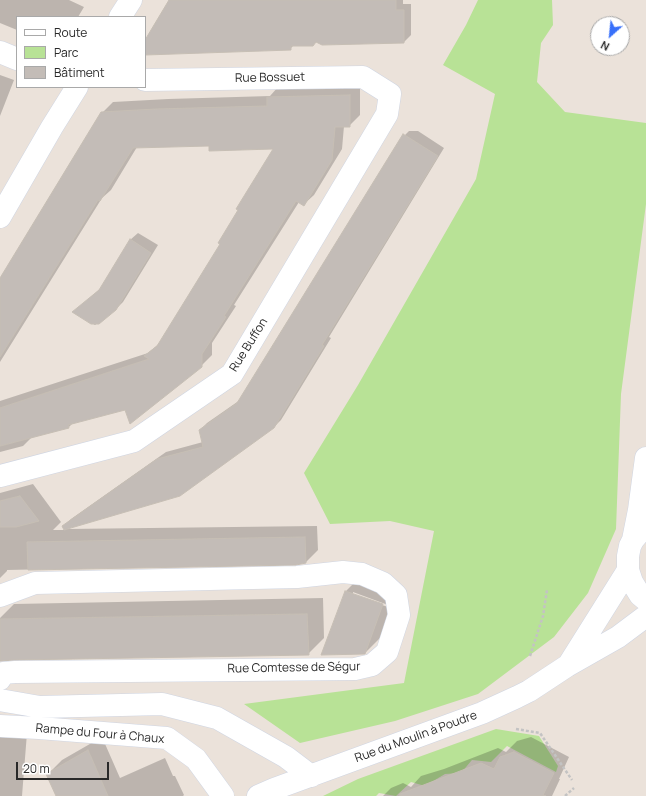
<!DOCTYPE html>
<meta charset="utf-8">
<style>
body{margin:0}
#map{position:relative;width:646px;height:796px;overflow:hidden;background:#ebe2da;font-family:Manrope,sans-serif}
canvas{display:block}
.legend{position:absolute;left:16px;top:16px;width:130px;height:72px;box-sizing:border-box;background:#fff;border:1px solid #a9a9a9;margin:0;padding:5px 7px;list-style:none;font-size:12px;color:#292929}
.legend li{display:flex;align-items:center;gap:8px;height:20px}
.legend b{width:20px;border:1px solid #a9a9a9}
.north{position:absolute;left:590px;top:16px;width:40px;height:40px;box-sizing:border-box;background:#fff;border:1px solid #a9a9a9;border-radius:50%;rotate:207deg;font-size:11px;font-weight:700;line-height:16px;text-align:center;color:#292929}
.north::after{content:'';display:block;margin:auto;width:14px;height:18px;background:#3870fa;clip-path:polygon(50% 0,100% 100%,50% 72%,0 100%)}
.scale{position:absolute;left:16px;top:762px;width:93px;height:18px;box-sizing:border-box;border:2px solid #292929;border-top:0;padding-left:5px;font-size:12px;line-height:14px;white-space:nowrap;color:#292929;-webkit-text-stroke:3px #fff;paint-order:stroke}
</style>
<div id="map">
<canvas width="646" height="796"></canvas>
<ul class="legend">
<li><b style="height:5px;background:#fff"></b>Route</li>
<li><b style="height:11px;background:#b8e296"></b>Parc</li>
<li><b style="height:11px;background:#c3bcb7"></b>Bâtiment</li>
</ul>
<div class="north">N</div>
<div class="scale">20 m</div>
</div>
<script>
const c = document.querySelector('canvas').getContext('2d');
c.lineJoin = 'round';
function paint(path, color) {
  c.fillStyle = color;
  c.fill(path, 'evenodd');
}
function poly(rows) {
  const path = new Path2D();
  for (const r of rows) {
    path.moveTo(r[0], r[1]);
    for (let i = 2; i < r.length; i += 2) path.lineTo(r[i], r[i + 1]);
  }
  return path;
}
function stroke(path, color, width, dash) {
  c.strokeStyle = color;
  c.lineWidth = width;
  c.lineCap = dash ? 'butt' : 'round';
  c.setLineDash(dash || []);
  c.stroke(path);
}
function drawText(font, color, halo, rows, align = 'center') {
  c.font = font + ' Manrope,sans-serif';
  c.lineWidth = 4;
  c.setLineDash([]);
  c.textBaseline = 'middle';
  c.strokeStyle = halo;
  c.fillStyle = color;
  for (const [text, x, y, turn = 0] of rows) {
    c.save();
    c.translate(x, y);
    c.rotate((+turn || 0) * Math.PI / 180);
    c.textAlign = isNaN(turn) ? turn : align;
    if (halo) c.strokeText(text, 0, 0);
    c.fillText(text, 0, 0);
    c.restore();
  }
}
paint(poly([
 [478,0,552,0,553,25,541,43,537,82,565,112,646,123,646,204,621,394,616,529,588,593,554,637,478,694,395,721,300,743,244,704,404,683,434,531,390,521,330,524,304,473,358,385,476,179,495,94,443,65,466,25],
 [496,729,539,736,558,766,556,772,507,746,491,762,472,760,461,773,445,774,425,786,411,782,396,796,379,793,376,796,323,796,358,779]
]), '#b8e296');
paint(poly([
 [0,0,69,0,84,7,78,17,17,17,17,30,0,23],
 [171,0,403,0,403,4,411,4,411,35,404,42,316,41,294,45,290,49,145,54,145,42],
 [0,75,14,80,0,116],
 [360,85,360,115,349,126,344,126,342,149,314,195,303,205,299,202,234,305,236,306,212,343,212,355,201,366,126,408,73,423,69,427,32,437,23,446,0,452,0,401,148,353,161,342,221,244,275,148,210,145,137,147,111,190,102,198,0,362,0,280,102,113,113,102,168,99,270,96,278,87],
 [409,131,418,131,444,148,329,337,331,338,281,420,273,428,66,529,317,526,318,550,306,562,296,564,7,570,7,571,0,578,0,493,33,484,61,522,53,530,65,530,63,527,71,519,166,452,203,442,200,430,207,423,240,400,401,139],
 [138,233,158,245,123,302,115,310,95,325,74,312,101,288,130,240],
 [362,575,398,588,381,637,365,653,322,654,346,591],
 [353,592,388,605,388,607,353,595],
 [323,598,324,638,308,654,0,660,0,618,14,604],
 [0,731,27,733,22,796,0,796],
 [102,737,120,778,165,758,173,776,175,776,184,795,183,796,58,796,48,774,62,760],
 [531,737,569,757,559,779,560,779,552,796,383,796,391,788,403,783,411,787,421,776,444,769,498,748,506,752,517,741]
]), '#0003');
const building = poly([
 [169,0,396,0,396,10,404,10,404,43,322,45,316,42,313,46,291,46,291,50,145,55,145,40,169,0],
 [350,95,350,127,335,127,332,160,304,206,296,201,224,316,226,317,202,354,202,367,130,424,125,410,68,425,69,428,0,446,0,408,149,359,144,356,157,346,220,244,218,243,238,210,236,209,273,149,209,151,209,146,133,148,100,201,98,200,0,357,0,278,101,112,157,109,267,106,267,97,350,95],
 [403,134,438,156,322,345,324,346,274,428,180,496,64,530,62,526,157,459,203,447,199,430,237,403,403,134],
 [130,239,151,253,116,310,99,324,91,324,72,312,99,290,130,239],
 [20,496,39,521,16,527,0,527,0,501,20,496],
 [305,537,306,563,296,565,28,570,27,542,305,537],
 [345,591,383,604,365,654,321,655,345,591],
 [307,614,309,655,15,660,0,661,0,619,307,614],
 [88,750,108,796,56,796,46,774,88,750],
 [514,752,554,773,543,795,546,796,400,796,400,794,481,763,494,769,500,757,514,752]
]);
paint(building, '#c3bcb7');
stroke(building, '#c6beb4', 1);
const minor = poly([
 [120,17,131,0],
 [0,52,17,59],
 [0,217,52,127,77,87],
 [0,476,134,441,232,374,387,114,390,94,363,77,145,80],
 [646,525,633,540,630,546,628,556,628,570,632,582,640,595,646,600],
 [633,540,639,510,646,458],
 [0,596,35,583,297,577,343,572,362,574,383,583,396,595,399,615,387,652,372,665,355,669,15,672,3,673,0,679],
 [569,664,628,570],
 [0,700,40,707,162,704,217,718,286,757,311,776],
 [0,726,39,728,167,738,196,759,223,796],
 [258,796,274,789,482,713,517,697,529,691,567,666,618,637,646,616]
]);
stroke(minor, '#cfd5e2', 23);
stroke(poly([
 [530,656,543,616,547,590],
 [516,729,540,733,572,780],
 [565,796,574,788]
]), '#c3c3c3', 2.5, [3, 2]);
stroke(minor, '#fff', 22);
drawText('12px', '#292929', '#fff', [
 ["Rue Bossuet",270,78,-1],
 ["Rue Buffon",249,345,-58],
 ["Rue Comtesse de Ségur",294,668,-1],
 ["Rampe du Four à Chaux",100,734,5],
 ["Rue du Moulin à Poudre",416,737,-20]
]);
</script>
